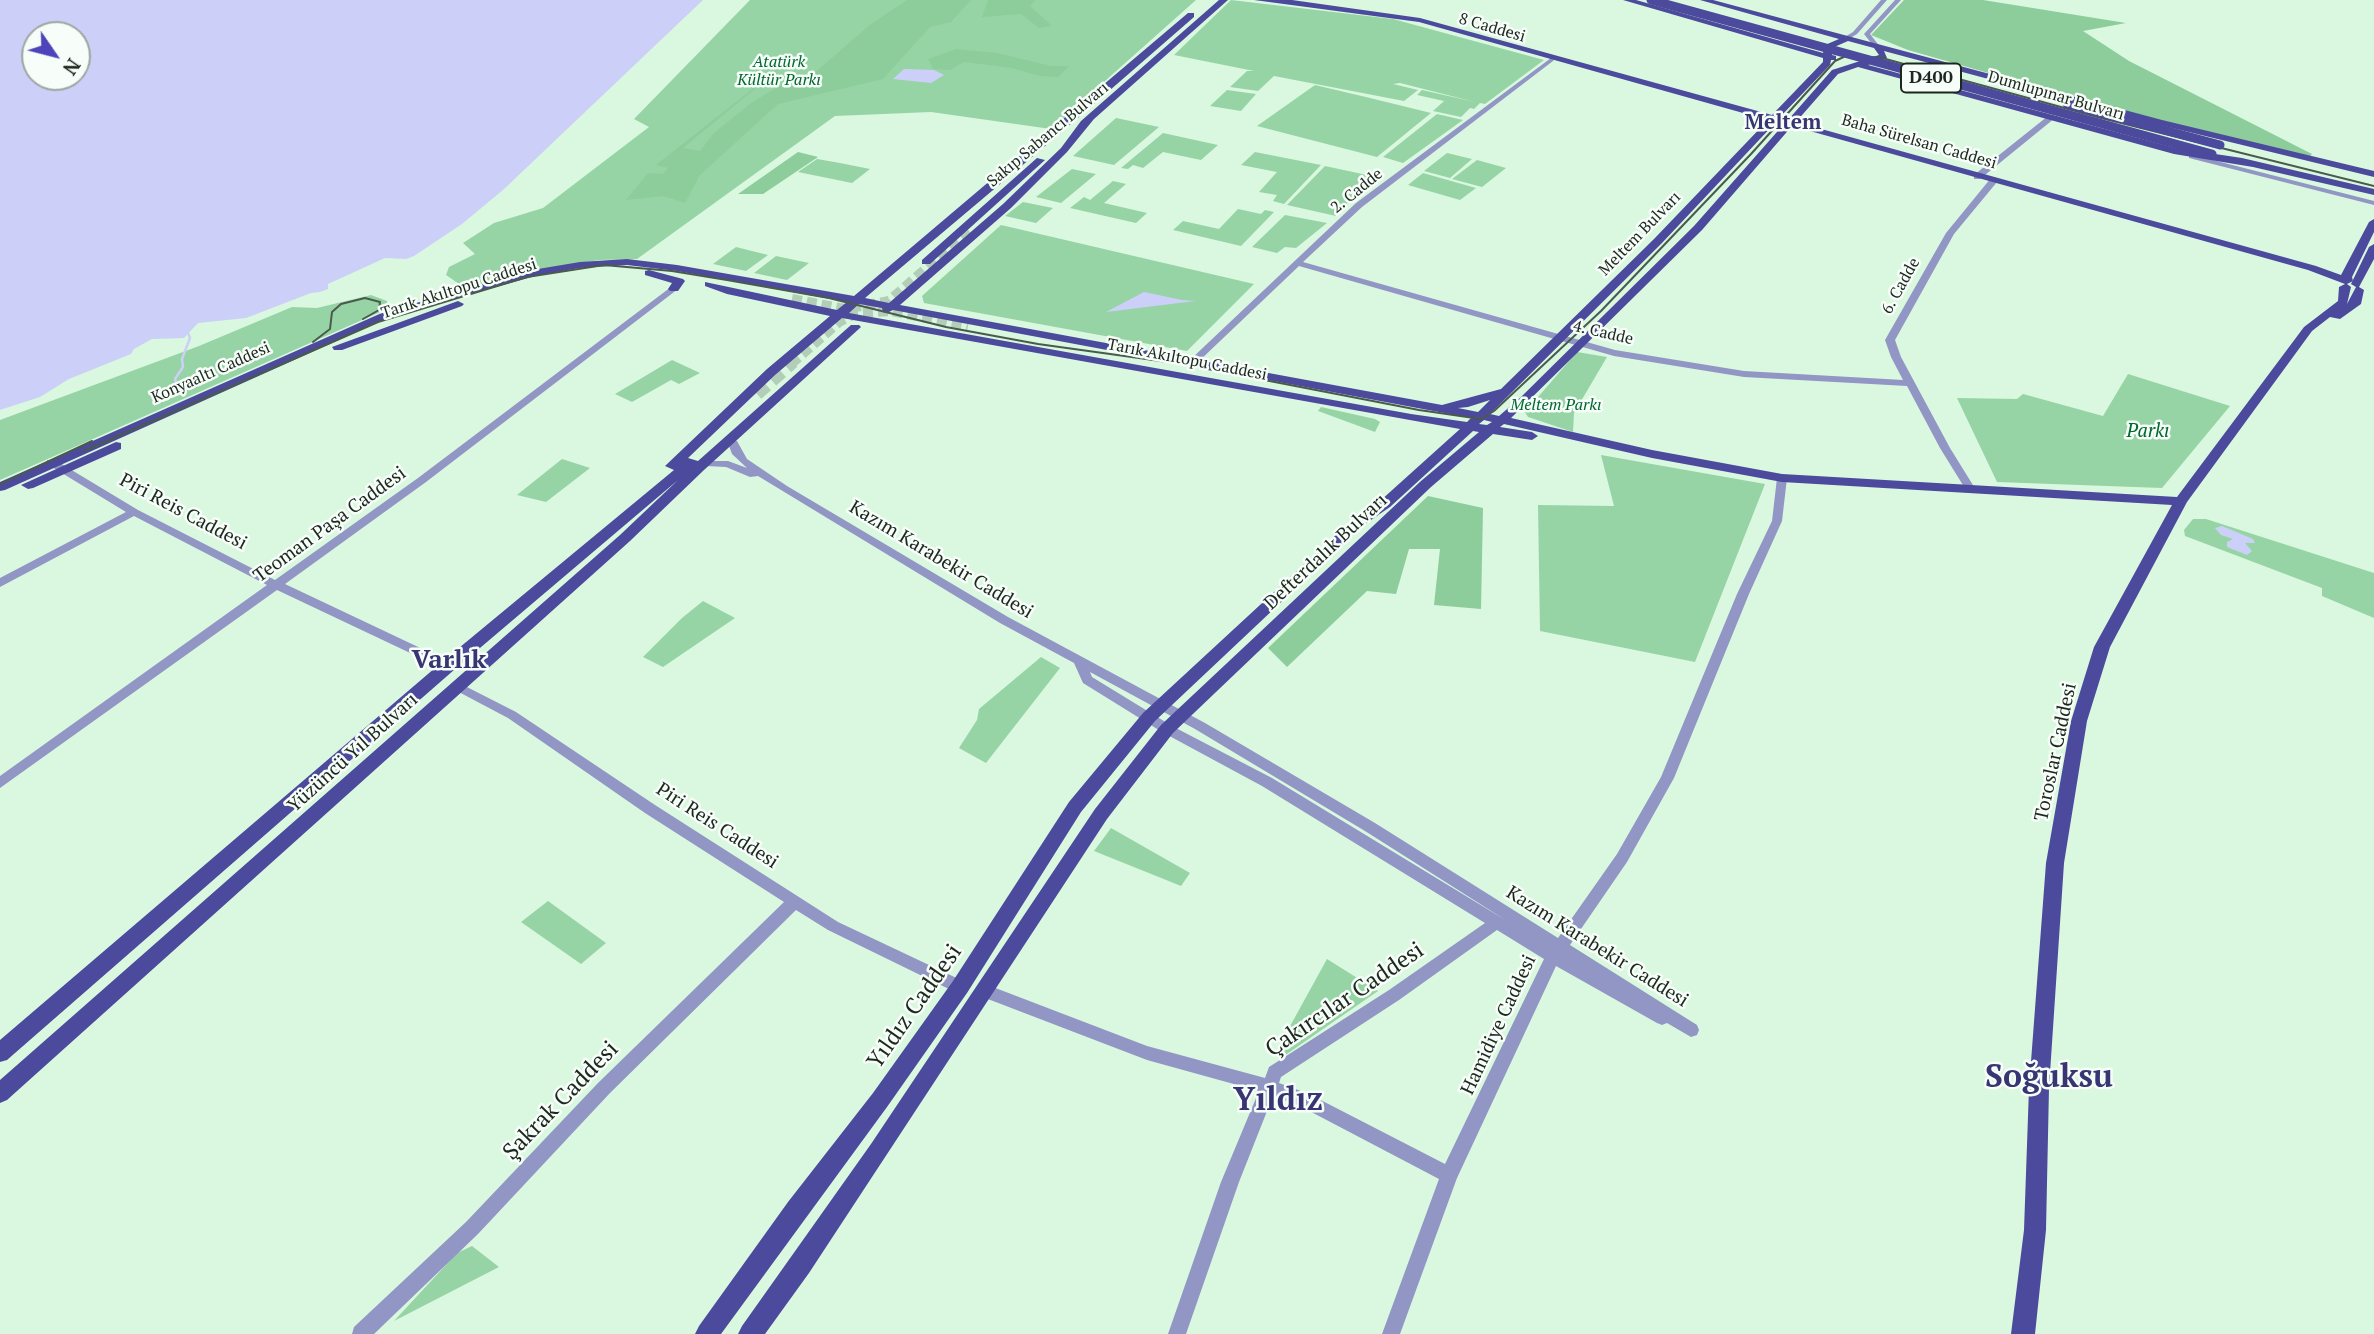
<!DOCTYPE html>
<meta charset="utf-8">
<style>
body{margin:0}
#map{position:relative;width:2374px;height:1334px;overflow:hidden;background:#d9f8df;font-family:"PT Serif",serif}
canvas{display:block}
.north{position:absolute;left:21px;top:21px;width:70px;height:70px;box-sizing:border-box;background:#f7fdf8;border:2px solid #9fa7a1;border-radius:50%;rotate:125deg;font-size:19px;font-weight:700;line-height:28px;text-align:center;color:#1c271e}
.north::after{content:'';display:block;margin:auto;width:24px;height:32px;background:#4d43ba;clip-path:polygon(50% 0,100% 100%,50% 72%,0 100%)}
</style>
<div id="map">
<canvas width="2374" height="1334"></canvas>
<div class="north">N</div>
</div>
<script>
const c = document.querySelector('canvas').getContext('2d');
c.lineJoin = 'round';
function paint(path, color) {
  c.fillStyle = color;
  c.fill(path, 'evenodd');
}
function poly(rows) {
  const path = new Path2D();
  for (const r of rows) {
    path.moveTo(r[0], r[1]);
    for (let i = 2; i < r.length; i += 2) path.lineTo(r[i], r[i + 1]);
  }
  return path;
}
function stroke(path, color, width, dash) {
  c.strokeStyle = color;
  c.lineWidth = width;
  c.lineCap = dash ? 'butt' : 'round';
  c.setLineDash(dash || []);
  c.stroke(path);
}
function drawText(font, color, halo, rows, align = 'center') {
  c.font = font + ' "PT Serif",serif';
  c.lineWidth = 5;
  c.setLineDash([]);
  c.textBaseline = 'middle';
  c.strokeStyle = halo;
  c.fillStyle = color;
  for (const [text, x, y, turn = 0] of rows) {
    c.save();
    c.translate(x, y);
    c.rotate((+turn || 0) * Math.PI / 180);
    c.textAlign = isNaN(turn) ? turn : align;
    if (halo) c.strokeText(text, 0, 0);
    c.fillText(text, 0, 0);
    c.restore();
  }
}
paint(poly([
 [750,0,1196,0,1051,129,931,112,835,116,637,259,599,260,539,271,468,290,446,275,449,267,475,254,463,243,494,223,543,208,649,127,634,119],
 [1231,0,1393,19,1544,60,1485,104,1480,103,1474,109,1470,108,1461,117,1433,111,1444,101,1417,95,1422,90,1475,102,1400,83,1393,84,1418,90,1404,101,1274,76,1258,91,1230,87,1247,71,1254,71,1174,55],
 [1315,85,1370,98,1431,113,1377,157,1257,126],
 [1227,90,1256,94,1241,111,1210,106],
 [1437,114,1463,120,1403,163,1383,157],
 [1116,118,1159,127,1114,165,1073,156],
 [1163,133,1218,145,1201,160,1163,152,1143,168,1133,165,1128,169,1121,168],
 [1255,152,1321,165,1284,204,1273,201,1277,195,1259,192,1277,172,1241,165],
 [1447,153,1472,159,1450,178,1424,171],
 [817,159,840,163,870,169,852,183,798,172],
 [1477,160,1506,168,1482,187,1452,179],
 [1325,166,1381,178,1360,189,1336,216,1287,205],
 [1072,169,1096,174,1061,203,1036,197],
 [1423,173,1476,188,1460,200,1408,185],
 [1113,181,1126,184,1104,203,1147,213,1136,223,1070,208,1084,197,1090,200],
 [1023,202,1053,208,1036,223,1005,216],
 [1238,209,1261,214,1265,210,1274,212,1241,246,1173,230,1183,221,1219,229],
 [1285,215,1327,223,1296,248,1285,247,1277,253,1252,247],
 [1001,225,1254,284,1187,351,924,303,922,296],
 [736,247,768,255,746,271,713,264],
 [776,256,809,263,787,280,754,273],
 [371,295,387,301,387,309,0,480,0,420,199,346,292,307,317,308],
 [1577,352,1607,357,1574,413,1573,432,1528,417,1525,412],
 [672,360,700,373,679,384,671,380,632,402,615,394],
 [2128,374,2230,406,2162,488,1997,482,1957,398,2017,399,2023,394,2103,416],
 [1321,407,1375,419,1380,422,1375,432,1318,411],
 [1601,455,1765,484,1695,662,1540,631,1538,505,1614,506],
 [562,459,590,468,546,502,517,495],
 [2193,519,2206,519,2374,573,2374,618,2322,596,2322,588,2185,536,2184,530],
 [703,601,735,618,663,667,643,657,682,618],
 [1041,657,1060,668,986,763,959,748,977,720,979,709],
 [1111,828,1190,873,1181,886,1094,851],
 [548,901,606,943,581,964,521,922],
 [1327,959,1378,991,1284,1056,1278,1048],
 [472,1246,499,1267,394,1321,457,1253]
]), '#97d4a5');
paint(poly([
 [907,0,971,0,951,22,930,27,883,79,778,104,700,175,685,203,663,196,626,200,648,173,663,174,668,168,656,165,807,46,683,148,700,151,714,133,751,103,797,75,811,76,871,24],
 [988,0,1035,0,1030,6,1052,26,1039,28,1021,14,982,17],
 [1904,0,1983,0,2126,23,2083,31,2129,61,2312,154,2309,157,2118,110,1908,50,1871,35],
 [956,49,997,53,1051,66,1069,66,1058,77,1040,76,1012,68,964,62,950,70,933,69,928,59],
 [798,152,818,157,763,194,738,194],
 [1428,496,1483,508,1481,609,1434,605,1440,549,1409,549,1396,594,1367,591,1287,667,1268,648]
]), '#8dcc9b');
paint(poly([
 [0,0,703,0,503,190,462,224,414,256,406,259,385,258,328,284,328,289,320,292,311,293,246,318,198,323,184,338,152,339,134,349,131,354,69,379,40,397,0,410],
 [35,35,77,35,77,77,35,77],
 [904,69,934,70,944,75,931,83,893,79],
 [1144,292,1182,300,1195,301,1106,312],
 [2222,526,2253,539,2255,543,2245,543,2252,551,2247,555,2227,547,2227,542,2233,539,2221,535,2215,528]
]), '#ccd0f8');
stroke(poly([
 [177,387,175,379,183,367,182,359,190,338,188,333]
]), '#ccd0f8', 2.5);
stroke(poly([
 [792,299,845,309,889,301,972,228],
 [791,364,839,322,856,313,891,311,968,326]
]), '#b3ceb8', 10, [10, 5]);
stroke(poly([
 [757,394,793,362]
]), '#b3ceb8', 13, [13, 7]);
paint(poly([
 [1881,0,1887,0,1857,34,1847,40,1843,40,1843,38,1853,32,1881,0],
 [1895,0,1901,0,1870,34,1881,48,1876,49,1864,34,1895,0],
 [1551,58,1554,60,1553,61,1362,207,1303,262,1615,350,1744,371,1903,380,1891,357,1885,340,1946,233,1991,178,1997,178,1997,182,1954,234,1895,340,1901,357,1950,448,1976,490,1975,492,1967,492,1966,490,1940,448,1907,386,1744,377,1614,356,1299,266,1197,363,1191,363,1191,359,1356,203,1551,58],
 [2048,116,2055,118,1980,179,1974,179,1974,175,2048,116],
 [2189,154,2374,201,2374,205,2189,158,2189,154],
 [671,287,678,289,426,482,285,584,452,663,454,666,452,669,444,669,277,590,0,788,0,776,267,585,134,516,0,587,0,578,126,512,47,464,47,460,55,460,138,510,275,580,418,478,671,287],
 [733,440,737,441,747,459,787,486,1008,617,1205,723,1375,823,1558,938,1617,854,1661,777,1737,594,1772,521,1777,478,1782,475,1786,476,1787,478,1782,521,1749,594,1674,778,1627,862,1570,945,1697,1025,1699,1030,1697,1035,1691,1037,1667,1023,1662,1025,1657,1023,1556,966,1457,1178,1400,1334,1382,1334,1439,1179,1298,1105,1273,1096,1239,1182,1186,1334,1168,1334,1221,1182,1259,1091,1147,1060,980,996,977,991,980,986,985,984,1147,1046,1265,1078,1269,1067,1389,990,1485,923,1262,786,1162,732,1083,683,1074,663,1000,623,758,476,750,477,726,467,706,466,705,464,710,461,728,461,747,468,732,454,728,443,733,440],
 [1090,672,1195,729,1365,831,1507,921,1272,778,1172,726,1092,677,1090,672],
 [1497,930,1544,959,1445,1164,1309,1094,1279,1083,1281,1077,1399,1000,1497,930],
 [459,683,516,712,655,805,838,922,965,982,968,987,965,992,960,994,955,992,828,930,796,910,610,1093,478,1234,374,1334,352,1334,354,1327,466,1222,598,1083,784,902,645,813,508,718,455,690,453,687,455,684,459,683]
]), '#9296c5');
paint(poly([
 [1219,0,1228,0,1094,119,1067,152,1011,208,900,305,1442,405,1501,389,1654,239,1768,120,1419,22,1254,0,1292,0,1420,18,1772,115,1823,62,1823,58,1623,0,1636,0,1823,53,1825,45,1839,39,1700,0,1713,0,2162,120,2374,171,2374,177,2160,125,1884,51,1887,58,1868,65,2175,148,2242,158,2374,189,2374,195,2253,167,2174,154,1858,67,1838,74,1796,122,2316,266,2341,275,2369,222,2374,219,2374,232,2352,277,2353,281,2347,284,2351,287,2347,304,2356,287,2351,284,2369,247,2374,244,2374,259,2359,287,2364,290,2361,304,2340,319,2330,317,2312,331,2187,502,2110,647,2087,721,2064,863,2049,1088,2046,1230,2035,1334,2011,1334,2024,1230,2029,1088,2046,863,2071,721,2094,647,2172,505,1782,482,1652,458,1504,424,1500,427,1532,432,1538,436,1532,440,1493,434,1431,487,1173,733,1107,819,809,1273,765,1334,738,1334,742,1326,871,1144,1095,809,1161,725,1421,481,1479,432,1473,431,1390,507,1362,526,1155,721,1081,812,967,993,887,1107,721,1334,695,1334,699,1326,788,1202,873,1093,953,981,1069,802,1143,713,1352,520,1380,501,1460,429,842,318,775,375,688,458,698,461,851,325,859,325,861,327,704,470,630,541,7,1100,0,1103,0,1080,620,535,678,480,454,670,7,1060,0,1062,0,1040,442,662,674,470,665,466,767,369,830,316,727,294,705,286,705,282,837,310,847,302,677,271,627,265,580,268,539,275,392,316,5,490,0,491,0,482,384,312,538,269,580,262,627,259,677,265,854,296,1188,13,1194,13,1194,17,1063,131,865,298,889,303,1003,204,1061,148,1081,121,1219,0],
 [1848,41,1874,48,1879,55,1832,70,1788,120,1780,117,1830,65,1831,60,1836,60,1836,56,1832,55,1832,48,1848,41],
 [1776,122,1784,124,1694,226,1521,397,1499,416,1490,414,1662,243,1776,122],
 [1792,126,2308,270,2345,284,2339,287,2338,301,2304,327,2177,497,1782,474,1652,450,1511,418,1702,230,1792,126],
 [859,304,882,308,883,312,887,313,893,310,1471,418,1467,422,1411,414,849,313,859,304],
 [1490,400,1478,412,1458,408,1468,407,1490,400],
 [1484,420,1492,422,1487,425,1479,424,1484,420],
 [1037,158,1045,160,930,264,922,264,922,260,1037,158],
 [649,270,683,279,685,281,678,291,670,291,668,289,672,283,645,275,645,271,649,270],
 [458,301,464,304,462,306,342,350,334,350,332,347,458,301],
 [116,442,121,443,121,449,33,488,28,489,21,485,116,442]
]), '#4c4a9d');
stroke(poly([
 [313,342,330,329,332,312,341,304,365,298,380,302,379,310,363,319],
 [84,451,378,322,527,277,604,265,672,271,727,280,829,298,946,327,1038,344,1182,364,1419,410,1481,419,1494,411,1601,311,1751,154,1835,61,1848,55,1882,58,2101,118,2374,186],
 [0,484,92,441]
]), '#4a5a4d', 2);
stroke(poly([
 [1651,0,2212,154],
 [2067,104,2220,145]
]), '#4c4a9d', 9);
drawText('16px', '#1c271e', '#f7fdf8', [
 ["8 Caddesi",1492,28,16],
 ["Dumlupınar Bulvarı",2056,96,16],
 ["Sakıp Sabancı Bulvarı",1048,135,-40],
 ["Baha Sürelsan Caddesi",1919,142,16],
 ["2. Cadde",1357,191,-39],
 ["Meltem Bulvarı",1640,234,-46],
 ["6. Cadde",1901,286,-61],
 ["Tarık Akıltopu Caddesi",459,289,-18],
 ["4. Cadde",1603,333,13],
 ["Tarık Akıltopu Caddesi",1187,360,11],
 ["Konyaaltı Caddesi",211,373,-24]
]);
drawText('italic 16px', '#006930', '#f7fdf8', [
 ["Atatürk",779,62],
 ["Kültür Parkı",779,80],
 ["Meltem Parkı",1556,405]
]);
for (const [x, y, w] of [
 [1931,78,60]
]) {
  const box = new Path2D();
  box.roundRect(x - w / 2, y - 14.5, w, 29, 5);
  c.fillStyle = '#f7fdf8';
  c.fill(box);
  stroke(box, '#1c271e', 2);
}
drawText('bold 18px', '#1c271e', null, [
 ["D400",1931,78]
]);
drawText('italic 19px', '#006930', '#f7fdf8', [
 ["Parkı",2148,432]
]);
drawText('19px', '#1c271e', '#f7fdf8', [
 ["Piri Reis Caddesi",183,512,28],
 ["Teoman Paşa Caddesi",330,525,-36],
 ["Defterdalık Bulvarı",1326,552,-43],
 ["Kazım Karabekir Caddesi",941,560,31],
 ["Toroslar Caddesi",2056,752,-78],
 ["Yüzüncü Yıl Bulvarı",353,753,-42],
 ["Piri Reis Caddesi",717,826,33],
 ["Kazım Karabekir Caddesi",1597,947,32],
 ["Hamidiye Caddesi",1499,1025,-65]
]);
drawText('bold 21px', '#373672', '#f7fdf8', [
 ["Meltem",1783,123]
]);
drawText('23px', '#1c271e', '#f7fdf8', [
 ["Çakırcılar Caddesi",1345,1000,-34],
 ["Yıldız Caddesi",915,1007,-55],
 ["Şakrak Caddesi",561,1101,-46]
]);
drawText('bold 26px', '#373672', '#f7fdf8', [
 ["Varlık",449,661]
]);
drawText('bold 32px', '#373672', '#f7fdf8', [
 ["Soğuksu",2049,1078],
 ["Yıldız",1278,1101]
]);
</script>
